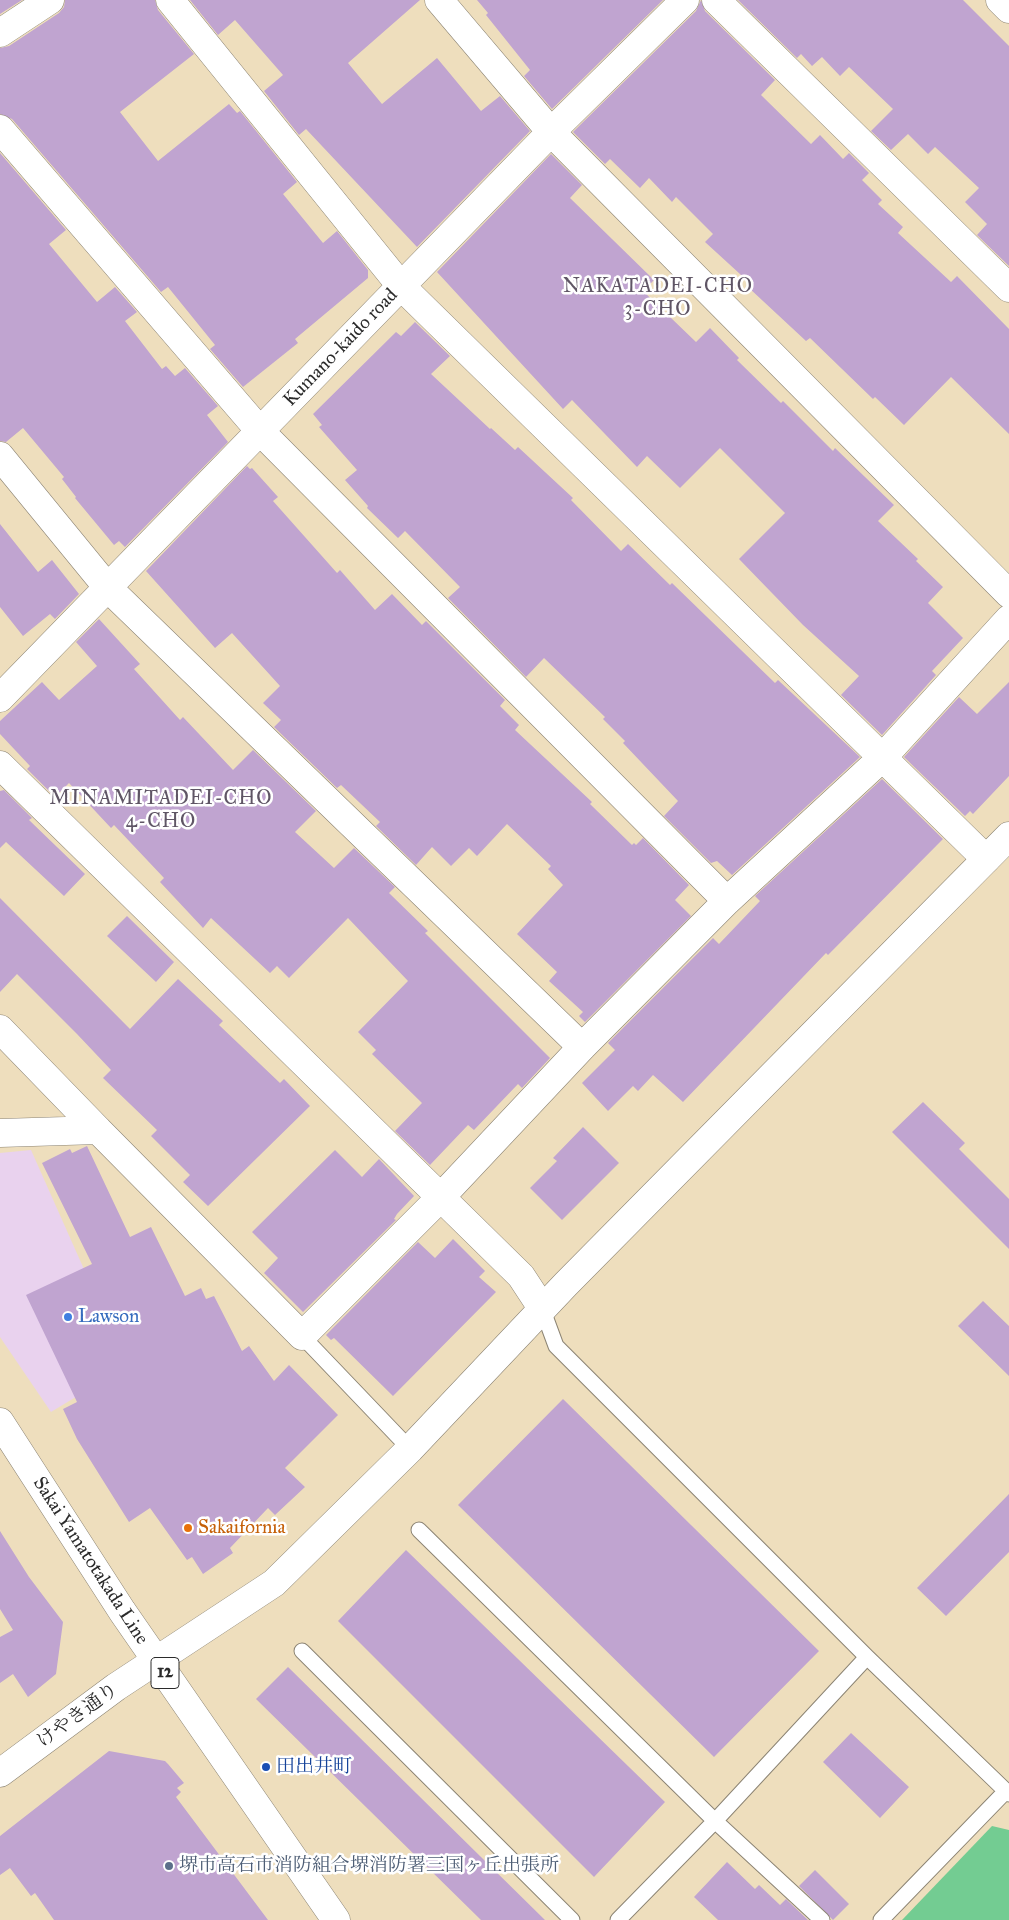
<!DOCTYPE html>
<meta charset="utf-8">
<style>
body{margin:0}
canvas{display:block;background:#eedebd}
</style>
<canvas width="1009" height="1920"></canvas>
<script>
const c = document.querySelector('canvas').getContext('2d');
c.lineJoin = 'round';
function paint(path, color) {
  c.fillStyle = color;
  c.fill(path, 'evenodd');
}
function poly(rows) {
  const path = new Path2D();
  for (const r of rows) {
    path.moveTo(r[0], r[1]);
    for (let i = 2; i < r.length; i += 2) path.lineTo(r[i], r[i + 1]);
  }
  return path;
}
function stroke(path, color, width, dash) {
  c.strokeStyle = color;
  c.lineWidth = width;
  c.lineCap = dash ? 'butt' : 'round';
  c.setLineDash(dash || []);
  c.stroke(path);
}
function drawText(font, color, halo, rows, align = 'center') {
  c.font = font + ' "IM FELL Great Primer","Noto Serif JP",serif';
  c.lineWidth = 5;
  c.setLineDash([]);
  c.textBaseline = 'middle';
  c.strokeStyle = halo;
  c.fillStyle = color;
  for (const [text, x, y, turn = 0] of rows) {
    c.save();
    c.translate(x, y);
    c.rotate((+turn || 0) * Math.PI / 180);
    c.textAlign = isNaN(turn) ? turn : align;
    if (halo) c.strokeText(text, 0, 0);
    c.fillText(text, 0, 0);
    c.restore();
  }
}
paint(poly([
 [31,1150,127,1366,51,1412,0,1337,0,1153]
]), '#e9d2ee');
paint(poly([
 [992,1826,1009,1830,1009,1920,902,1920]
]), '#73cc92');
paint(poly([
 [0,0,22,0,0,14],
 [65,0,155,0,158,10,194,54,120,112,158,161,229,104,237,113,240,111,297,182,283,194,323,243,337,231,368,270,368,278,295,339,298,343,243,387,210,349,215,345,168,287,161,292,12,119,0,114,0,48,9,46,59,13,64,7],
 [190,0,420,0,348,63,382,104,437,58,481,111,500,96,530,131,417,247,306,129,299,135,264,91,283,75,235,20,218,35],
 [477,0,663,0,552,109,524,76,530,70,486,15,488,13],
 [701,0,705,11,775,80,761,95,811,144,820,135,843,159,849,153,869,173,862,180,882,200,878,204,903,227,898,233,951,282,957,276,1009,329,1009,434,951,377,904,425,875,397,873,399,810,338,806,341,749,288,752,285,705,242,713,234,676,197,672,202,649,178,640,188,610,159,605,164,573,132,696,11],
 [738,0,963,0,1009,46,1009,266,977,235,987,224,965,202,979,188,935,147,928,154,908,134,891,150,871,131,893,109,849,67,840,76,822,57,812,66,801,54,797,58],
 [0,153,66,230,49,244,97,302,115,287,137,312,125,321,162,369,166,366,175,376,185,368,218,406,207,415,228,442,125,547,119,541,114,545,75,498,76,497,62,479,64,477,23,428,6,442,0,441],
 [551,154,582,185,570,198,654,280,643,291,696,342,710,328,739,358,737,360,781,403,783,401,833,451,835,448,894,505,878,521,918,559,916,561,943,587,928,603,963,638,932,671,936,675,882,735,841,695,859,676,803,625,739,559,785,513,720,448,680,488,647,456,637,467,572,400,563,409,437,272],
 [415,322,450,356,431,374,490,429,491,428,515,450,518,447,573,498,571,500,621,551,628,544,670,585,672,583,775,683,778,680,860,757,732,875,717,861,711,863,664,816,678,801,623,743,625,741,603,719,605,717,544,658,526,677,448,598,460,587,405,531,398,538,367,508,368,506,345,480,357,470,319,427,322,425,313,414,396,332,401,336],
 [247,466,250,469,252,468,278,497,273,501,337,573,340,570,375,610,392,594,422,625,426,621,505,700,500,706,519,725,515,730,592,802,590,804,632,845,634,843,636,845,643,838,689,885,675,900,691,916,585,1022,579,1016,583,1012,549,981,557,972,517,934,563,885,548,869,551,866,507,824,477,856,469,848,451,866,432,847,416,865,376,826,380,822,341,785,337,788,274,727,281,720,263,703,280,686,232,633,215,648,146,571],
 [0,524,38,572,52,560,79,594,55,619,50,614,23,636,0,607],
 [99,619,140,664,134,669,180,720,183,717,233,770,253,750,316,811,295,832,334,868,354,848,395,887,389,893,428,931,425,933,550,1058,522,1088,518,1084,474,1130,468,1125,430,1165,395,1131,422,1103,372,1054,376,1050,358,1032,408,981,348,918,289,978,277,966,270,973,211,918,203,928,160,882,164,878,114,825,111,828,69,783,55,797,27,769,30,766,0,734,0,721,42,682,59,700,97,666,76,642],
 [1009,682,1009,776,973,814,970,811,965,816,904,757,959,697,977,714],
 [882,779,943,839,828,955,826,953,683,1102,653,1075,638,1091,633,1086,608,1111,582,1083,615,1050,608,1043,713,938,719,944,760,901,755,896],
 [4,790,32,818,29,820,85,874,64,896,6,842,0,848,0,791],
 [0,898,130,1029,178,979,223,1021,219,1025,280,1083,284,1079,310,1106,208,1206,183,1182,190,1175,151,1136,157,1130,103,1078,111,1070,77,1034,17,974,0,992],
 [127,916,174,962,156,982,107,936],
 [923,1102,965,1143,959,1149,1009,1199,1009,1249,892,1132],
 [583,1127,619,1163,562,1220,530,1188,557,1161,553,1158],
 [87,1146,130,1237,151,1227,185,1296,201,1288,206,1299,214,1296,242,1351,249,1346,274,1381,289,1365,338,1415,285,1468,305,1487,275,1515,268,1508,230,1548,233,1553,203,1574,192,1557,187,1560,150,1508,129,1522,77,1439,63,1409,77,1402,26,1295,92,1264,42,1163,70,1149,72,1153],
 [335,1150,362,1177,379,1159,414,1196,397,1214,394,1219,396,1220,303,1312,264,1273,278,1258,252,1232],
 [453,1239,485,1271,479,1277,496,1292,393,1396,334,1338,331,1340,326,1335,418,1242,435,1258],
 [983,1301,1009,1326,1009,1376,958,1326],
 [563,1399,819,1651,714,1757,458,1505],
 [1009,1494,1009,1552,946,1616,917,1588],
 [0,1531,29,1577,63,1622,56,1674,28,1697,13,1674,0,1683,0,1637,13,1630,0,1609],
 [406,1550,665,1802,594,1877,338,1621],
 [288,1667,545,1920,481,1920,256,1699],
 [851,1733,909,1787,880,1818,823,1762],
 [109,1751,165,1761,168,1764,184,1783,177,1788,181,1792,176,1797,268,1920,54,1920,35,1893,31,1896,10,1868,0,1875,0,1836],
 [727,1862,755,1889,759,1885,780,1905,786,1899,808,1920,718,1920,694,1897],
 [815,1870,849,1904,833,1920,799,1886]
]), '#c0a4d0');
const service = poly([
 [542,1308,556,1346,867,1657,1009,1794],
 [302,1336,410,1449],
 [419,1530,715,1821,822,1920],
 [302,1651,572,1920],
 [618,1920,715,1821,867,1657],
 [881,1920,1006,1791]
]);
const minor = poly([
 [170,0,401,286,986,859],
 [439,0,551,132,1009,594],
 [716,0,1009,288],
 [1000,0,1009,9],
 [0,33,50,0],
 [0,129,260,431,727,901],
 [0,456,108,588,582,1047],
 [0,698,551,132,685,0],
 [0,765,521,1276,542,1308],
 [0,1029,98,1130],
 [0,1133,98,1130,302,1336,440,1198,582,1047,727,901,883,757,1009,619]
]);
const tertiary = poly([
 [0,1773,116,1687,274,1583,410,1449,566,1284,1009,836]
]);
const primary = poly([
 [0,1422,122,1611,336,1920]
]);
stroke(service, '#8c8474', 17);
stroke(minor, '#8c8474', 29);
stroke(tertiary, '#8c8474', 29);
stroke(primary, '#8c8474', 29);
stroke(service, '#fff', 15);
stroke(minor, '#fff', 28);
stroke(tertiary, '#fff', 28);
stroke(primary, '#fff', 28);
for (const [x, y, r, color] of [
 [68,1317,5,"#3f7fe0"],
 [188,1528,5,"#e8710a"],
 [266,1767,5,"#1a4fb4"],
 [169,1866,5,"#5c6f8a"]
]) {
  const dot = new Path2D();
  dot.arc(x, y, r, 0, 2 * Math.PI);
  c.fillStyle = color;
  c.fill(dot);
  stroke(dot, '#fff', 2);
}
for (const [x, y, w] of [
 [165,1673,28]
]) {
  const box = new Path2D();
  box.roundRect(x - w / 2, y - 15.5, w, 31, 4);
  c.fillStyle = '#fff';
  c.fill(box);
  stroke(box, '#2b2b2b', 1);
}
drawText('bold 18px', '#2b2b2b', null, [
 ["12",165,1673]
]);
drawText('19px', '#2b2b2b', '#fff', [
 ["Kumano-kaido road",341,348,-46],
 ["Sakai Yamatotakada Line",90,1561,57],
 ["けやき通り",78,1716,-36]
]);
drawText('19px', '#366cbe', '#fff', [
 ["Lawson",78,1317]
], 'left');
drawText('19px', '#c56008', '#fff', [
 ["Sakaifornia",198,1528]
], 'left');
drawText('19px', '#164399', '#fff', [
 ["田出井町",276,1767]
], 'left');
drawText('19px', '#4e5e75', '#fff', [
 ["堺市高石市消防組合堺消防署三国ヶ丘出張所",179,1866]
], 'left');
c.letterSpacing = '1px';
drawText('20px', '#5f5565', '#fff', [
 ["NAKATADEI-CHO",658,287],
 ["3-CHO",658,310],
 ["MINAMITADEI-CHO",161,799],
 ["4-CHO",161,822]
]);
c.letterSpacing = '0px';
</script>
